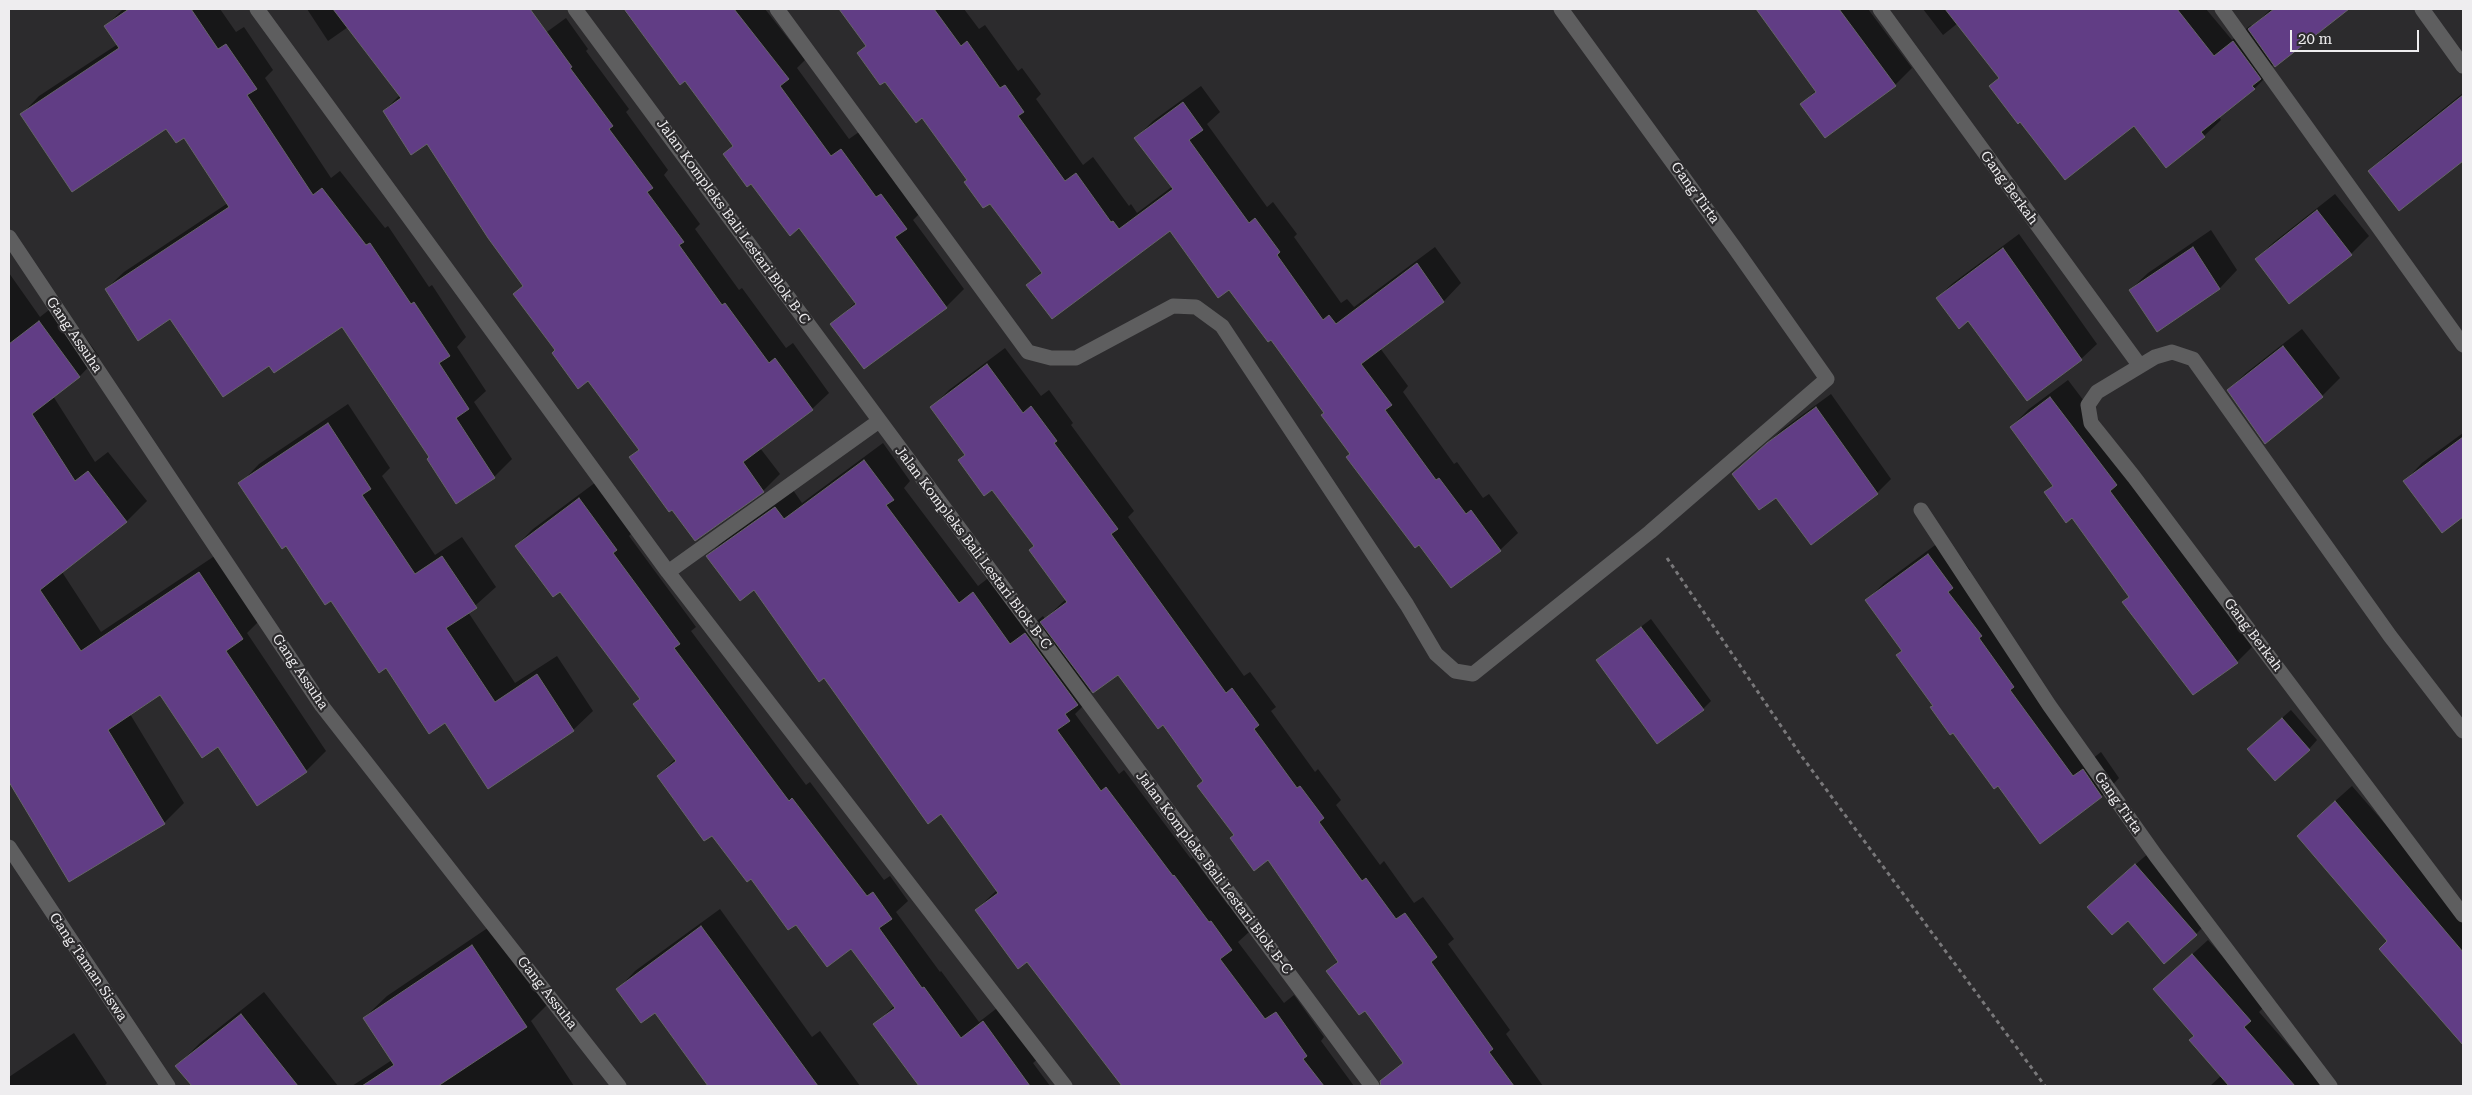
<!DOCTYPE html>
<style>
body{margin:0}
#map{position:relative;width:2472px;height:1095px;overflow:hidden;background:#2c2b2d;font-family:"Roboto Serif",serif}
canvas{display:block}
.frame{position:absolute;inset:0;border:10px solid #eeedef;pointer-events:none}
.scale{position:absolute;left:2290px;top:30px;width:129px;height:22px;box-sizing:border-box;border:2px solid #eeedef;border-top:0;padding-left:6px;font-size:15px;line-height:18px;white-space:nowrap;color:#eeedef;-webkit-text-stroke:4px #2c2b2d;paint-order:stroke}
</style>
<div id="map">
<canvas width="2472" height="1095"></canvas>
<div class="frame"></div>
<div class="scale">20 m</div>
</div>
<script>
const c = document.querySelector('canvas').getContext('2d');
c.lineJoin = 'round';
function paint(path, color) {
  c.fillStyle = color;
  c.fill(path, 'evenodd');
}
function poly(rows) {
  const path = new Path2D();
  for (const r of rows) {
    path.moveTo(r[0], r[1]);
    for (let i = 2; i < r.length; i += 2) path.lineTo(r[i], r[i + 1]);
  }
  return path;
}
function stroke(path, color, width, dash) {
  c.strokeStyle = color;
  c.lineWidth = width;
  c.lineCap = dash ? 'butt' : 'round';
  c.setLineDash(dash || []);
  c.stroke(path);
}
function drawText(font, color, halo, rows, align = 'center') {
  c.font = font + ' "Roboto Serif",serif';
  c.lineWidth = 4.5;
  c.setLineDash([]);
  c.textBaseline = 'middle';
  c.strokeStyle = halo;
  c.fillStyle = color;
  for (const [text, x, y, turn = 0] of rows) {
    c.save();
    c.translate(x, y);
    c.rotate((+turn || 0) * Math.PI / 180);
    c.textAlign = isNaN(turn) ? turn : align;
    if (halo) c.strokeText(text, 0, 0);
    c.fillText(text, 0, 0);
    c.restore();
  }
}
paint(poly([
 [123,9,220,9,236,32,244,27,273,70,265,78,331,178,340,171,385,228,388,226,429,287,432,285,466,337,457,347,486,391,474,402,512,459,494,477,457,502,430,457,342,325,269,364,106,289,124,272,228,203,184,136,166,127,22,114,39,96,118,44,106,26],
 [307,9,525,9,544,34,566,18,588,49,586,51,629,109,626,112,668,170,664,175,700,224,695,229,739,290,742,288,786,348,793,343,829,393,812,409,760,448,780,474,763,491,631,458,640,449,589,379,556,350,514,294,524,285,427,142,384,111,400,95,348,27,328,41],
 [623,9,765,9,805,60,797,68,849,139,859,132,923,210,913,220,964,289,946,307,864,368,832,324,856,302,800,227,751,182,724,154,734,144,685,79,680,83],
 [840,9,964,9,979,29,985,25,1018,71,1022,68,1041,94,1036,99,1083,165,1093,157,1129,206,1131,204,1137,213,1173,186,1136,138,1153,121,1201,86,1220,112,1207,124,1267,207,1273,202,1297,234,1294,237,1341,303,1347,299,1354,307,1435,247,1461,283,1444,301,1380,348,1408,386,1403,392,1454,464,1457,462,1483,498,1489,494,1518,533,1500,550,1351,454,1325,413,1271,338,1230,288,1170,230,1028,285,1042,271,990,202,968,180,922,116,858,53,867,45],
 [1757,9,1868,9,1912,68,1895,85,1802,104,1816,90],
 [1923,9,2206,9,2232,40,2251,25,2252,27,2271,9,2347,9,2276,66,2274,64,2269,69,2271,72,2254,89,2219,117,2221,120,2204,136,2134,124,2021,120,1990,86,1999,77,1958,23,1943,35],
 [2463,93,2463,159,2399,209,2370,171,2387,154],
 [2335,194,2369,236,2351,254,2256,259,2274,242],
 [2211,230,2237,270,2220,288,2157,330,2130,290,2148,273],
 [2019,234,2097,344,2081,359,1969,320,1937,298,1953,283],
 [9,273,40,317,59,302,99,356,80,376,53,396,95,462,108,452,147,501,127,521,62,572,101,632,219,553,262,618,247,633,326,751,306,771,219,746,161,693,130,714,184,803,164,823,9,780],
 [2302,329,2340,378,2322,396,2265,442,2228,390,2246,373],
 [1005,348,1041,396,1049,390,1073,423,1071,425,1134,511,1128,517,1244,676,1250,672,1276,707,1271,711,1315,772,1318,769,1341,800,1336,805,1380,865,1384,861,1414,903,1423,897,1454,939,1448,944,1510,1030,1506,1034,1543,1086,1405,1086,1394,1072,1404,1062,1365,1009,1328,971,1338,960,1309,921,1312,919,1268,859,1235,835,1204,780,1163,724,1119,673,1092,689,1083,698,1087,702,1075,714,1119,774,1124,770,1191,859,1193,858,1228,905,1229,904,1249,932,1238,942,1284,1003,1294,995,1324,1037,1321,1041,1354,1086,1123,1086,1027,960,976,910,997,890,941,812,824,676,754,589,708,556,726,538,793,490,802,503,883,443,910,481,904,488,978,586,991,576,1028,628,1043,616,1045,619,1066,599,1035,545,992,488,959,460,966,454,932,407,949,390],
 [2068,380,2134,467,2255,644,2237,662,2130,596,2073,517,2046,493,2054,484,2011,427,2029,409],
 [1831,394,1891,479,1877,493,1811,543,1776,496,1733,474,1783,429],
 [348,404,390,468,382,476,435,555,462,537,496,587,468,612,515,683,557,656,593,711,573,730,445,721,386,667,240,484,259,464],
 [2463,433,2463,515,2442,531,2405,481,2422,463],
 [596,482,633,532,629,536,696,627,691,631,806,785,810,782,884,880,890,876,908,901,896,912,940,972,941,971,979,1022,1001,1005,1039,1058,1033,1063,1050,1086,921,1086,875,1024,894,1006,852,947,751,877,658,776,675,759,641,698,560,590,516,546,533,529],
 [1946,537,1970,570,1966,574,2092,759,2101,752,2119,778,2102,796,2040,842,1998,784,1934,705,1903,650,1867,600,1884,583],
 [1651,619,1711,701,1703,709,1598,660],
 [2291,710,2317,740,2309,749,2257,740],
 [2352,786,2434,880,2463,917,2463,1036,2459,1040,2389,941,2315,819],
 [2151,851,2210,920,2196,934,2104,892],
 [720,909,812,1037,820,1031,860,1086,710,1086,655,1011,618,989,635,971],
 [495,923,549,1003,531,1021,574,1086,352,1086,392,1060,364,1018,387,996],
 [2208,940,2266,1005,2259,1012,2324,1086,2210,1086,2222,1075,2196,1035,2154,989],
 [264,992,338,1086,193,1086,177,1066,200,1043],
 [74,1033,107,1083,104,1086,9,1086,9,1077]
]), '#0007');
const building = poly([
 [129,9,191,9,218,49,226,44,257,89,247,95,313,195,322,188,366,245,370,243,411,304,414,302,450,356,439,363,469,409,456,418,495,478,456,504,427,459,429,457,342,327,274,373,269,366,223,397,170,319,138,341,105,289,229,207,184,138,176,143,166,129,72,192,20,114,119,48,104,26,129,9],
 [333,9,530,9,572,67,570,68,613,126,609,129,653,188,647,192,684,242,679,245,722,305,725,303,769,363,775,358,813,410,743,462,764,492,695,541,672,510,669,512,629,457,639,450,588,381,578,389,552,353,555,350,513,294,523,286,488,238,427,144,411,155,383,111,401,98,333,9],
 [624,9,734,9,789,79,780,86,831,156,841,149,876,197,881,194,907,229,895,237,947,308,864,369,830,324,856,304,799,228,790,236,751,184,747,187,723,154,733,146,685,81,680,85,624,9],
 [839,9,934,9,961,46,967,41,1000,88,1005,85,1024,112,1018,116,1065,181,1076,173,1111,222,1113,221,1119,229,1173,189,1134,138,1183,102,1203,130,1189,140,1249,223,1255,218,1280,252,1277,255,1323,320,1329,315,1336,324,1417,263,1444,302,1361,364,1392,405,1385,410,1436,480,1439,478,1466,514,1471,510,1501,551,1451,588,1419,545,1415,548,1346,457,1350,454,1321,415,1324,413,1271,340,1268,342,1229,290,1218,298,1170,231,1052,319,1026,285,1042,273,990,204,983,208,964,182,967,180,922,118,916,123,885,82,880,85,857,53,866,46,839,9],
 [1756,9,1839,9,1896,86,1825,138,1800,104,1816,92,1756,9],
 [1945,9,2177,9,2214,56,2233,41,2261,79,2252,86,2255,89,2201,132,2205,137,2166,168,2134,126,2065,180,2020,122,2018,124,1989,86,1999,78,1945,9],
 [2274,9,2349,9,2275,67,2248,29,2274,9],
 [2463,95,2463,161,2399,211,2368,171,2463,95],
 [2317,210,2352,255,2289,304,2255,259,2317,210],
 [2193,247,2220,289,2157,332,2129,290,2193,247],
 [2003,248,2082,360,2027,401,1968,321,1959,329,1936,298,2003,248],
 [39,321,80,377,32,414,75,481,88,471,127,522,40,590,81,651,199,572,243,639,226,651,307,772,257,806,218,747,202,758,160,695,108,730,165,824,69,882,9,782,9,344,39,321],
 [2283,346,2323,397,2265,444,2227,390,2283,346],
 [987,364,1023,413,1031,406,1057,441,1054,443,1118,529,1111,534,1226,693,1232,688,1259,725,1254,729,1297,788,1300,786,1324,818,1319,822,1362,881,1366,878,1396,919,1405,913,1437,957,1431,962,1493,1049,1489,1052,1514,1086,1381,1086,1380,1081,1403,1063,1365,1011,1359,1015,1326,971,1338,962,1268,860,1254,871,1230,838,1234,835,1197,786,1203,781,1163,725,1158,729,1118,675,1093,693,1040,622,1067,602,1029,550,1034,546,992,490,984,496,958,460,965,455,930,407,987,364],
 [2050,397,2117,485,2110,491,2238,663,2193,695,2122,602,2129,597,2072,518,2066,523,2044,492,2053,486,2010,427,2050,397],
 [1816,407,1878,494,1811,545,1776,498,1759,510,1732,474,1767,443,1816,407],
 [328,423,371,489,362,495,415,574,442,556,477,608,446,628,495,702,537,674,574,731,488,789,445,723,429,734,386,668,379,673,331,601,325,605,286,546,282,549,238,483,328,423],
 [2463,437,2463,517,2442,533,2403,481,2463,437],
 [864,460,894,500,886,505,959,603,973,592,1010,644,1025,633,1078,705,1065,714,1070,721,1057,730,1101,791,1106,787,1173,876,1174,875,1209,922,1211,921,1232,950,1220,959,1265,1019,1276,1012,1307,1056,1303,1059,1324,1086,1122,1086,1027,962,1018,969,975,910,998,893,941,814,928,824,824,678,819,682,754,590,740,601,706,556,775,507,784,519,864,460],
 [579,498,617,550,613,553,680,644,674,648,789,801,792,798,867,896,873,892,892,919,879,928,922,988,924,987,961,1038,983,1021,1030,1086,919,1086,873,1024,895,1008,851,949,827,967,796,925,788,930,751,879,747,882,712,836,704,841,657,776,676,761,633,704,640,699,560,592,553,597,515,546,579,498],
 [1928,554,1953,588,1948,592,1982,636,1979,638,2014,687,2010,690,2073,776,2083,769,2102,797,2040,844,1998,786,1994,789,1953,733,1950,735,1930,707,1933,706,1896,655,1902,651,1865,600,1928,554],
 [1641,627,1704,710,1657,744,1596,660,1641,627],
 [2282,718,2310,750,2275,781,2247,749,2282,718],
 [2335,801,2463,952,2463,1045,2379,949,2387,941,2297,836,2335,801],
 [2135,864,2197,935,2164,964,2128,921,2112,935,2087,907,2135,864],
 [701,926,726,960,818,1086,708,1086,655,1013,641,1023,616,989,701,926],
 [472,945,527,1027,438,1086,362,1086,394,1065,363,1018,472,945],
 [2192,954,2251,1021,2244,1027,2295,1086,2229,1086,2189,1040,2194,1036,2153,989,2192,954],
 [241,1014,298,1086,192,1086,175,1066,241,1014]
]);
paint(building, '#613d85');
stroke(building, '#666568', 1);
stroke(poly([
 [1667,558,1800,754,2045,1086]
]), '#79787a', 3, [4, 4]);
stroke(poly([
 [257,9,668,572,1065,1086],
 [575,9,1372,1086],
 [777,9,1028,352,1051,358,1076,358,1173,306,1196,307,1222,326,1407,605,1436,654,1455,671,1473,674,1650,532,1827,379,1734,247,1561,9],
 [1880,9,2140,366],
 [2222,9,2463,345],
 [2422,9,2463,66],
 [9,237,322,706,619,1086],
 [1921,510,2049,705,2156,856,2330,1086],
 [668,572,879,421],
 [2463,731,2390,636,2193,359,2172,352,2155,357,2097,392,2088,405,2091,423,2134,477,2463,915],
 [9,847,168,1086]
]), '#5e5e5f', 15);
drawText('14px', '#eeedef', '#2c2b2d', [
 ["Gang Berkah",2009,188,54],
 ["Gang Tirta",1695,193,54],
 ["Jalan Kompleks Bali Lestari Blok B-C",733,222,54],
 ["Gang Assuha",74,335,56],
 ["Jalan Kompleks Bali Lestari Blok B-C",973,548,53],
 ["Gang Berkah",2253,635,53],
 ["Gang Assuha",300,672,56],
 ["Gang Tirta",2118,803,55],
 ["Jalan Kompleks Bali Lestari Blok B-C",1214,873,53],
 ["Gang Taman Siswa",88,967,56],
 ["Gang Assuha",547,993,52]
]);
</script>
